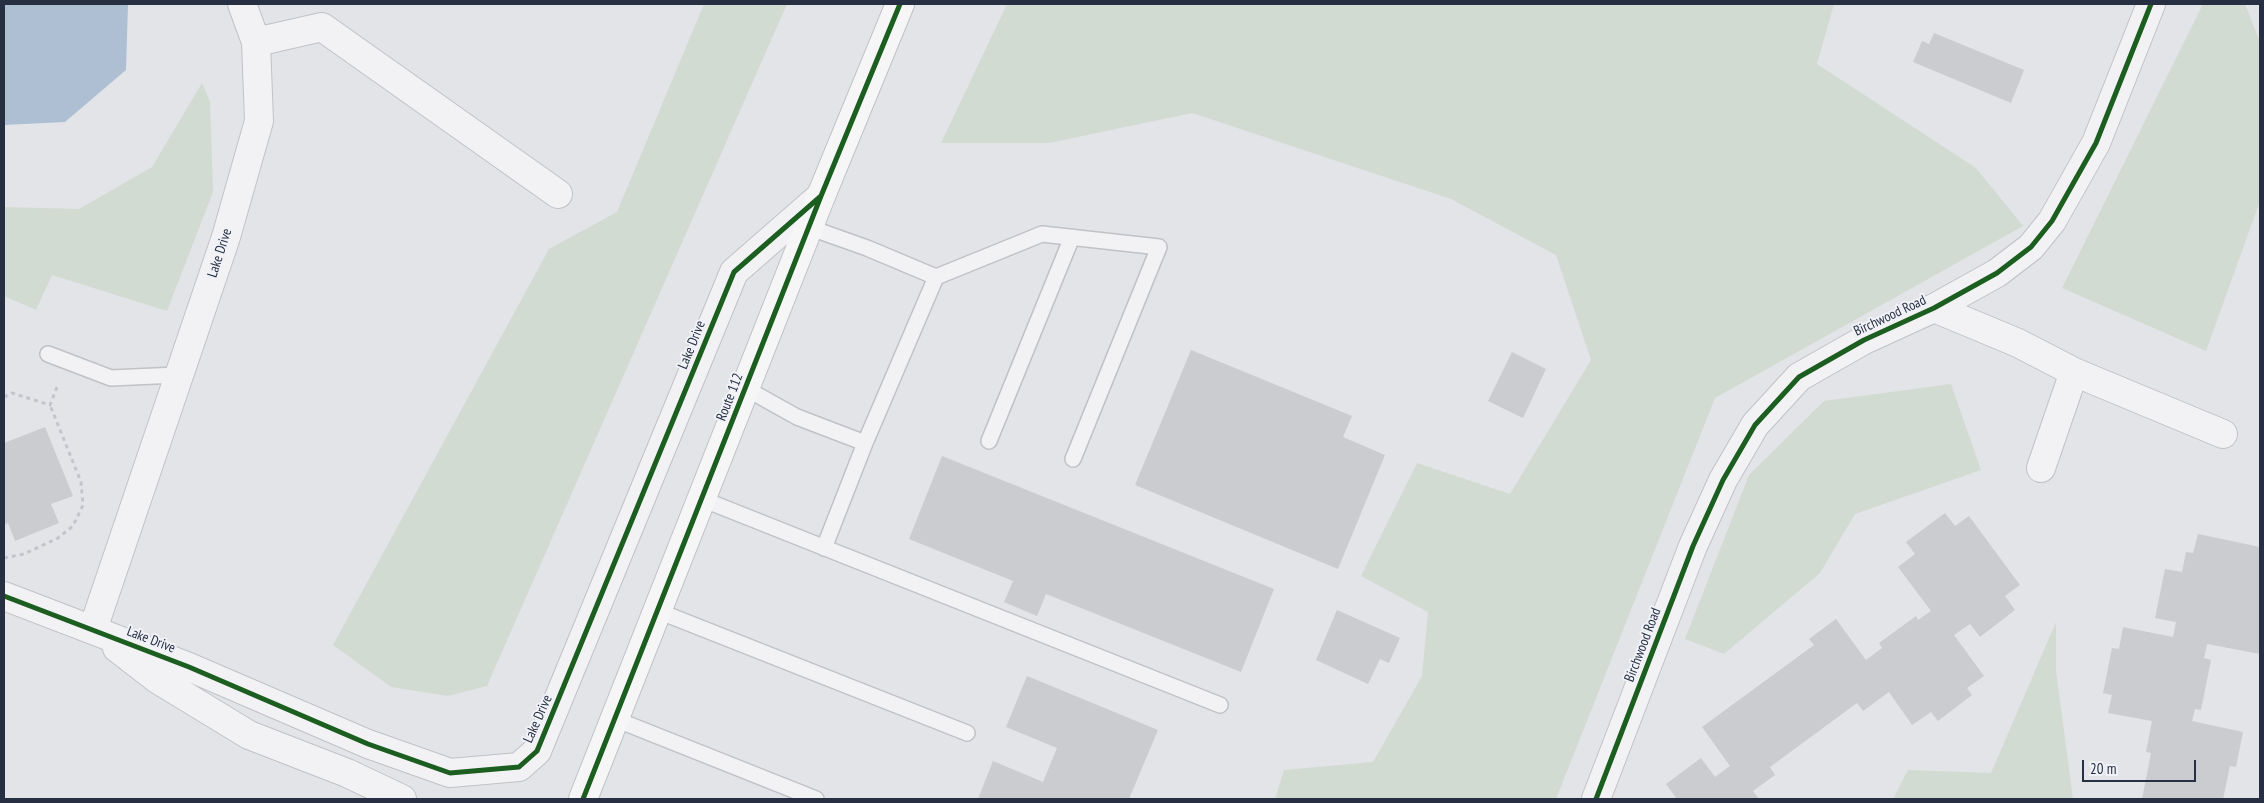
<!DOCTYPE html>
<style>
body{margin:0}
#map{position:relative;width:2264px;height:803px;overflow:hidden;background:#e2e4e8;font-family:"PT Sans Narrow",sans-serif}
canvas{display:block}
.frame{position:absolute;inset:0;border:5px solid #273042;pointer-events:none}
.scale{position:absolute;left:2082px;top:760px;width:114px;height:22px;box-sizing:border-box;border:2px solid #273042;border-top:0;padding-left:6px;font-size:15px;line-height:18px;white-space:nowrap;color:#273042;-webkit-text-stroke:4px #f0f2f7;paint-order:stroke}
</style>
<div id="map">
<canvas width="2264" height="803"></canvas>
<div class="frame"></div>
<div class="scale">20 m</div>
</div>
<script>
const c = document.querySelector('canvas').getContext('2d');
c.lineJoin = 'round';
function paint(path, color) {
  c.fillStyle = color;
  c.fill(path, 'evenodd');
}
function poly(rows) {
  const path = new Path2D();
  for (const r of rows) {
    path.moveTo(r[0], r[1]);
    for (let i = 2; i < r.length; i += 2) path.lineTo(r[i], r[i + 1]);
  }
  return path;
}
function stroke(path, color, width, dash) {
  c.strokeStyle = color;
  c.lineWidth = width;
  c.lineCap = dash ? 'butt' : 'round';
  c.setLineDash(dash || []);
  c.stroke(path);
}
function drawText(font, color, halo, rows, align = 'center') {
  c.font = font + ' "PT Sans Narrow",sans-serif';
  c.lineWidth = 4;
  c.setLineDash([]);
  c.textBaseline = 'middle';
  c.strokeStyle = halo;
  c.fillStyle = color;
  for (const [text, x, y, turn = 0] of rows) {
    c.save();
    c.translate(x, y);
    c.rotate((+turn || 0) * Math.PI / 180);
    c.textAlign = isNaN(turn) ? turn : align;
    if (halo) c.strokeText(text, 0, 0);
    c.fillText(text, 0, 0);
    c.restore();
  }
}
paint(poly([
 [704,4,787,4,487,686,448,696,391,687,333,645,549,249,617,212],
 [1007,4,1834,4,1817,64,1976,168,2023,226,1715,398,1556,799,1275,799,1284,770,1373,762,1422,676,1428,612,1361,576,1417,463,1510,494,1591,360,1556,255,1451,199,1192,113,1049,143,941,143],
 [2203,4,2245,4,2260,42,2260,201,2206,351,2062,288],
 [202,83,210,102,213,192,167,311,52,275,36,310,4,296,4,207,79,209,152,167],
 [1951,384,1981,470,1855,514,1820,573,1724,654,1685,639,1749,475,1824,401],
 [2056,622,2056,671,2073,799,1893,799,1908,770,1991,773]
]), '#d2dbd2');
paint(poly([
 [4,4,128,4,126,70,65,122,4,125]
]), '#aebfd4');
paint(poly([
 [1934,33,2024,70,2011,103,1913,62,1922,41,1929,44],
 [1191,350,1352,416,1343,437,1385,455,1338,569,1135,485],
 [1512,352,1546,369,1523,418,1488,401],
 [45,427,73,496,51,504,59,523,15,541,8,523,4,525,4,443],
 [942,456,1274,589,1241,672,1046,594,1037,616,1004,602,1013,581,909,539],
 [1945,513,1955,526,1969,516,2020,585,2005,596,2015,610,1980,637,1970,624,1954,635,1984,676,1967,688,1972,695,1938,721,1931,712,1912,725,1889,692,1863,711,1857,703,1770,767,1775,775,1753,791,1759,799,1677,799,1666,784,1701,758,1715,777,1730,766,1702,727,1814,645,1809,639,1836,619,1866,660,1882,648,1879,643,1916,616,1918,620,1931,611,1898,567,1915,554,1906,542],
 [2198,534,2260,547,2260,654,2207,644,2204,658,2211,660,2201,710,2195,709,2192,721,2243,732,2236,767,2230,766,2223,799,2142,799,2151,753,2146,752,2152,721,2108,713,2112,695,2103,693,2112,648,2119,649,2123,627,2173,637,2176,622,2155,618,2165,569,2182,572,2186,552,2193,553],
 [1337,610,1400,638,1389,663,1380,659,1368,684,1316,660],
 [1027,676,1158,730,1129,799,978,799,993,761,1043,782,1057,748,1006,727]
]), '#caccd0');
const service = poly([
 [808,227,867,248,936,277,865,443],
 [936,277,1042,234,1159,247,1073,459],
 [48,354,111,378,177,375],
 [745,388,797,417,865,443,824,548],
 [989,441,1072,237],
 [702,499,1220,705],
 [658,611,967,733],
 [615,719,816,799]
]);
const minor = poly([
 [256,42,322,27,558,194],
 [1934,308,2018,343,2074,372,2223,434],
 [2041,468,2074,372],
 [4,596,189,667,368,744,450,773,519,767,537,751,734,272,821,196],
 [93,629,226,237,259,121,256,42,242,4],
 [117,648,157,679,249,735,347,773,402,799],
 [1596,799,1693,546,1723,480,1755,425,1799,377,1864,340,1934,308,1997,273,2031,247,2052,221,2096,143,2151,4]
]);
const primary = poly([
 [583,799,821,196,900,4]
]);
stroke(service, '#c0c2c6', 18);
stroke(minor, '#c0c2c6', 30);
stroke(primary, '#bec1c5', 30);
stroke(poly([
 [4,397,12,393,50,405,57,387],
 [4,558,24,554,58,538,73,526,83,505,81,482,50,405]
]), '#c4c5cb', 3, [4, 4]);
stroke(service, '#f2f2f4', 15);
stroke(minor, '#f2f2f4', 28);
stroke(primary, '#f6f6f7', 28);
stroke(poly([
 [4,596,189,667,368,744,450,773,519,767,537,751,734,272,821,196],
 [583,799,821,196,900,4],
 [1596,799,1693,546,1723,480,1755,425,1799,377,1864,340,1934,308,1997,273,2031,247,2052,221,2096,143,2151,4]
]), '#1b5e20', 5);
drawText('14px', '#273042', '#f0f2f7', [
 ["Lake Drive",220,253,-72],
 ["Birchwood Road",1890,316,-25],
 ["Lake Drive",692,345,-68],
 ["Route 112",730,397,-69],
 ["Lake Drive",151,640,21],
 ["Birchwood Road",1643,645,-69],
 ["Lake Drive",538,719,-66]
]);
</script>
